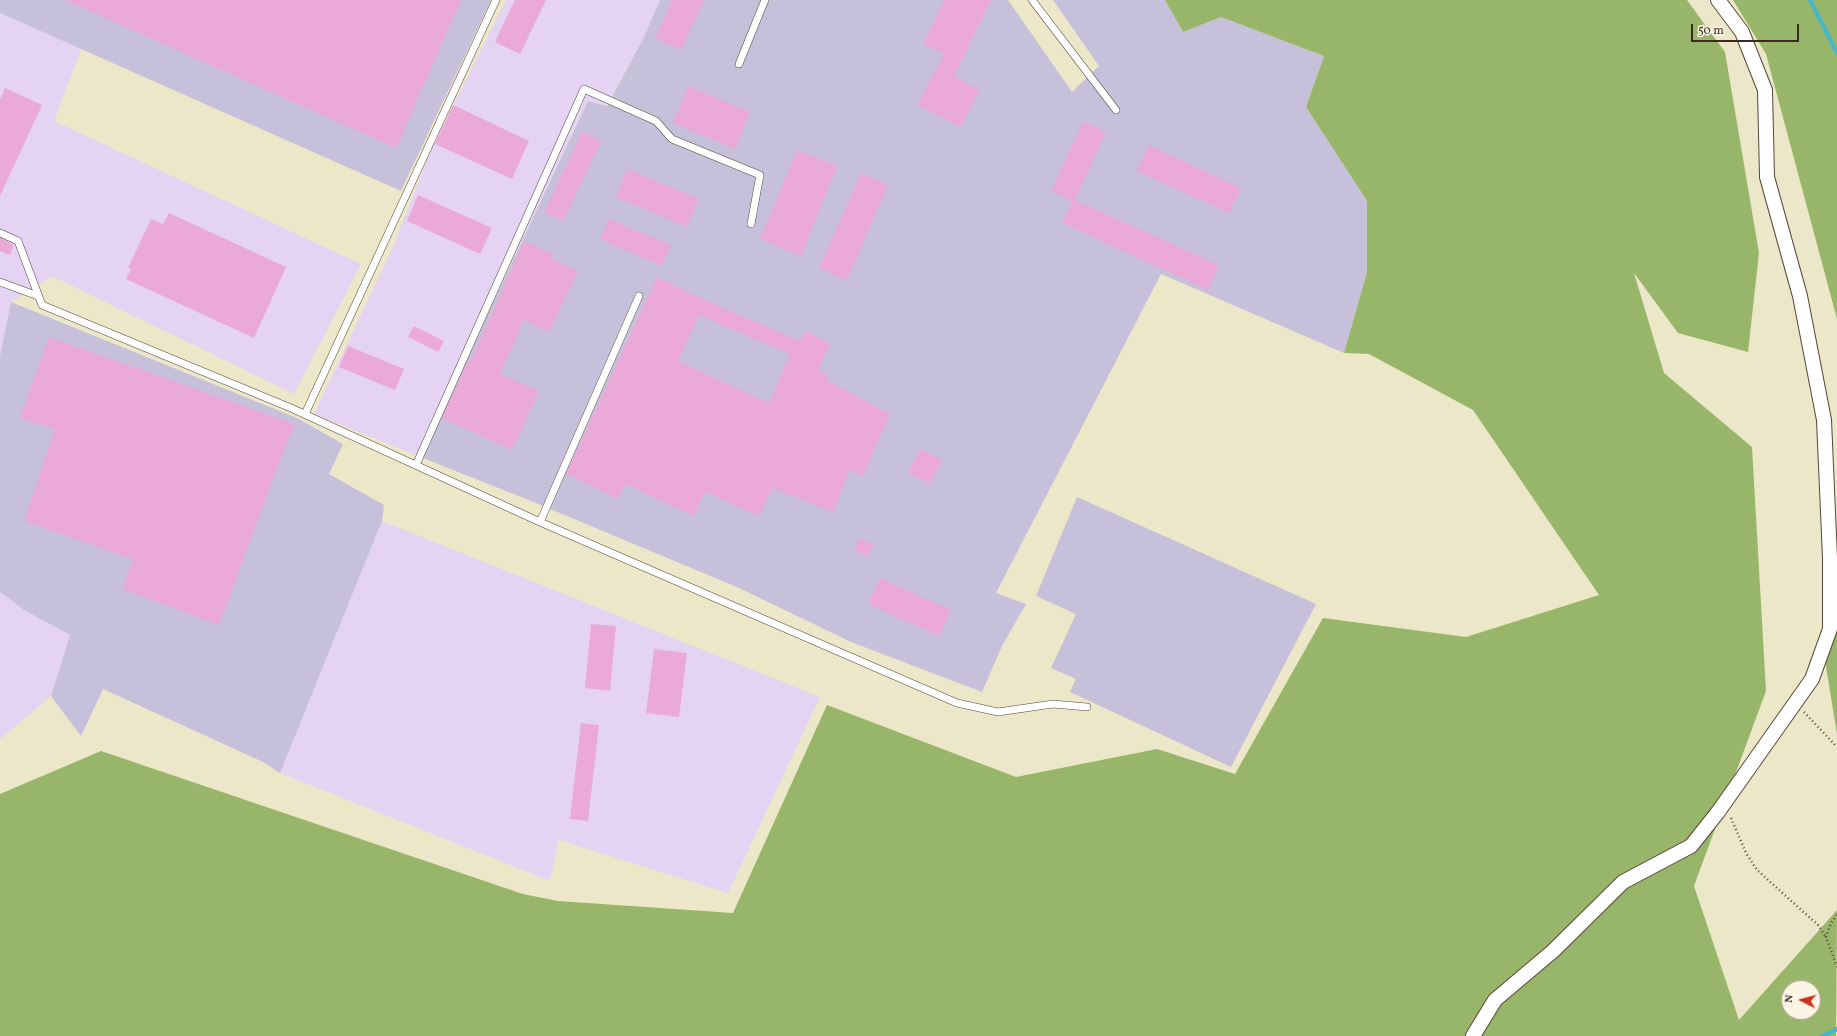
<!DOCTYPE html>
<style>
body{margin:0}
#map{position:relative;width:1837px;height:1036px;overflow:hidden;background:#ede7c9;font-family:Vollkorn,serif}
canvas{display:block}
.north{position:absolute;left:1781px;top:980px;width:40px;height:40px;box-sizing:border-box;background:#fcf5e5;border:1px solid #afa495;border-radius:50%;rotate:276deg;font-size:11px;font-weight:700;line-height:16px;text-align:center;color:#3b2a1e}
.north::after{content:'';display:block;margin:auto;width:14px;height:18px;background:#c8321e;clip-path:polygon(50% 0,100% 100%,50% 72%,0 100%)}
.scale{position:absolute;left:1691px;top:24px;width:108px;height:18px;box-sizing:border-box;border:2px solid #3b2a1e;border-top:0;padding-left:5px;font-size:12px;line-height:14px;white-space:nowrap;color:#3b2a1e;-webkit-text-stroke:3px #fcf5e5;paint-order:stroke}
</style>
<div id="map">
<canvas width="1837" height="1036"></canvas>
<div class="north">N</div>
<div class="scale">50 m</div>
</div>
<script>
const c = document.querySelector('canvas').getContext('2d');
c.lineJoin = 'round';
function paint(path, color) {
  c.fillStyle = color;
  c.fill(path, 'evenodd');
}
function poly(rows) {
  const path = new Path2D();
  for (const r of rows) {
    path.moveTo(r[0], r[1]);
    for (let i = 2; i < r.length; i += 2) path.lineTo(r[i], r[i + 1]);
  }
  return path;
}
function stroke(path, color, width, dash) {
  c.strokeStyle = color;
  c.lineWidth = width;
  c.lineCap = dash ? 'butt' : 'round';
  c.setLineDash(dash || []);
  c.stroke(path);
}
paint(poly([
 [506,0,660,0,643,39,606,106,588,101,452,390,423,458,314,414,392,249,431,150],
 [0,13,81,49,54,121,361,264,294,394,52,276,11,302,0,356],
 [382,521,820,697,728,893,559,840,550,881,280,773],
 [0,592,24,610,70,635,51,696,0,739]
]), '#e4d3f2');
paint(poly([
 [0,0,491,0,401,191,0,13],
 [660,0,1008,0,1072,92,1099,66,1053,0,1165,0,1183,32,1221,17,1324,56,1306,107,1367,201,1367,272,1344,353,1161,274,996,593,1026,604,1002,646,982,692,851,642,739,588,531,501,423,458,452,390,588,101,607,106,643,39],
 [11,302,297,418,343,444,329,474,384,505,382,521,280,773,263,762,103,689,81,736,51,696,70,635,24,610,0,592,0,356],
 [1077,497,1316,604,1231,767,1070,692,1076,679,1051,668,1076,614,1036,596]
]), '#c6c0da');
paint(poly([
 [1165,0,1687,0,1725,52,1759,253,1748,352,1678,333,1634,273,1664,373,1752,447,1766,691,1694,886,1739,1020,1837,910,1836,1036,0,1036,0,794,101,751,523,894,558,901,733,913,827,705,1016,777,1157,749,1235,774,1323,618,1466,637,1599,595,1473,410,1369,354,1344,353,1367,272,1367,201,1306,107,1324,56,1221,17,1183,32],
 [1789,988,1813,988,1813,1012,1789,1012],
 [1733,0,1837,0,1837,319,1766,54],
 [1837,598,1837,734,1823,648]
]), '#98b669');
stroke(poly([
 [1810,0,1837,53],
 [1822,1036,1837,1029]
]), '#49b6c4', 4.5);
paint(poly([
 [65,0,461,0,396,148],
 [515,0,546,0,520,54,495,42],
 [672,0,704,0,681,50,655,38],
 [944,0,991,0,954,76,980,90,960,127,917,105,944,54,923,44],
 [688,86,750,112,735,149,673,123],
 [5,88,42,105,0,196,0,100],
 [453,105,529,141,512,179,435,144],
 [1083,121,1106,132,1075,200,1219,265,1208,290,1062,223,1072,201,1051,191],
 [582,131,601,141,563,221,544,212],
 [1149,145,1241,188,1229,213,1137,171],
 [797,150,837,166,801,256,760,239],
 [627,169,699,199,687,227,616,197],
 [861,173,888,185,847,280,819,268],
 [418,195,492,228,480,254,407,221],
 [169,213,286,267,254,338,126,279,131,269,128,268,151,219,163,224],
 [609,219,671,245,662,266,600,239],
 [0,238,14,245,10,255,0,251],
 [524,241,553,254,551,259,578,271,549,332,524,320,500,374,539,391,512,450,442,418,469,359,471,361],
 [657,277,705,300,800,341,805,331,830,343,818,371,828,375,826,380,890,414,863,476,850,470,833,512,772,488,759,516,705,492,694,516,625,484,618,499,566,474],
 [699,315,790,354,769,403,678,361],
 [414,326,444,341,438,352,408,337],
 [49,337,295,424,283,452,219,625,122,589,133,559,24,521,55,429,20,418],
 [348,346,404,369,395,390,339,367],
 [920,449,942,460,930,484,908,473],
 [860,538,873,544,868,557,854,550],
 [880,578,951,610,939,636,868,604],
 [591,624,616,626,610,691,585,688],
 [654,649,687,653,679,717,646,713],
 [581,723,599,725,588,821,570,819]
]), '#eaa9d6');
const service = poly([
 [1032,0,1116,110],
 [739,64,765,0],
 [0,233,18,241,42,305,291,408,540,522,957,703,998,712,1053,704,1087,707],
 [0,282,38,296],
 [305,414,496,0],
 [416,465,584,89,656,121,672,139,760,175,751,224],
 [540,522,639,296]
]);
const minor = poly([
 [1473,1036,1495,1000,1553,951,1623,882,1691,846,1718,812,1812,679,1830,629,1830,558,1824,420,1800,296,1767,177,1765,90,1742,32,1718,0]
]);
stroke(service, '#564638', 8);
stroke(minor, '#564638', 16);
stroke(poly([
 [1804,712,1837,747],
 [1731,818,1746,853,1757,870,1818,925,1826,937],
 [1837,915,1831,923,1826,937,1837,967]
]), '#564638', 2.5, [1, 3]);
stroke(service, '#fff', 7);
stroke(minor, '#fff', 14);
</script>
